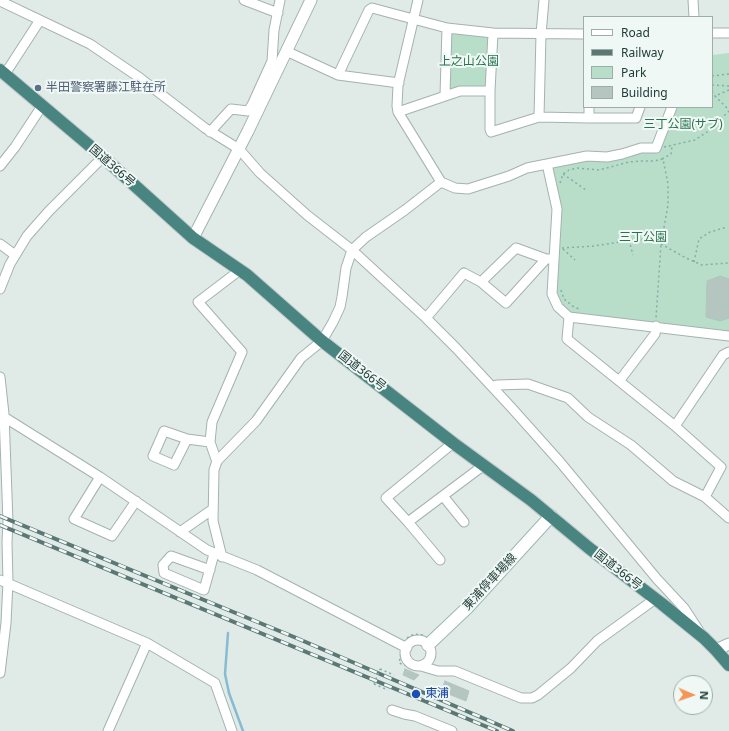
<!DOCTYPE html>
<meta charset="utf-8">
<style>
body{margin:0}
#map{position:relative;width:729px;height:731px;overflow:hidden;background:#e0ebe8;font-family:"Noto Sans",sans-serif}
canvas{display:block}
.legend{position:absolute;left:583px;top:16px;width:130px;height:92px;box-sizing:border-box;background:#f0f8f5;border:1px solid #9dada9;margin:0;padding:5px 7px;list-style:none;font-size:12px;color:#203c38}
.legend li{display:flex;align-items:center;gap:8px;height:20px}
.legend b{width:20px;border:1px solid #9dada9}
.north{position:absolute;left:673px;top:675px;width:40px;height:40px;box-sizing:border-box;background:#f0f8f5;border:1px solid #9dada9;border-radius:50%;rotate:92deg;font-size:11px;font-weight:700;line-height:16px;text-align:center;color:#203c38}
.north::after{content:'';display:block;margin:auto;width:14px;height:18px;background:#f49455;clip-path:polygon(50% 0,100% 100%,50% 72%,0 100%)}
</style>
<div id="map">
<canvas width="729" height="731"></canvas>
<ul class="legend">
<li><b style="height:5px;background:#fff"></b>Road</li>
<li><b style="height:5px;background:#5b7874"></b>Railway</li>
<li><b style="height:11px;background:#b8ddc8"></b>Park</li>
<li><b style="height:11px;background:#b5c6c1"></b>Building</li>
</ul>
<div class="north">N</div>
</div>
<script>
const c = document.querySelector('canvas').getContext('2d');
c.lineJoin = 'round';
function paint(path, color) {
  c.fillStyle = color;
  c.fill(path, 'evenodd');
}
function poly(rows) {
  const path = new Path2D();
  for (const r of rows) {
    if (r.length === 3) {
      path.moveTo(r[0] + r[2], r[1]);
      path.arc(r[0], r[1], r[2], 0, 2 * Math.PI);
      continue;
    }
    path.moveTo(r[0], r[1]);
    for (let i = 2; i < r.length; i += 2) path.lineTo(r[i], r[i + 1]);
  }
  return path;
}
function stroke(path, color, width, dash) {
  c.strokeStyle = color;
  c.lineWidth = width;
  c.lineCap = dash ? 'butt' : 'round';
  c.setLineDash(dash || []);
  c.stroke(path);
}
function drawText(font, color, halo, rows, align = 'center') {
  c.font = font + ' "Noto Sans","Noto Sans JP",sans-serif';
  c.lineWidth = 4;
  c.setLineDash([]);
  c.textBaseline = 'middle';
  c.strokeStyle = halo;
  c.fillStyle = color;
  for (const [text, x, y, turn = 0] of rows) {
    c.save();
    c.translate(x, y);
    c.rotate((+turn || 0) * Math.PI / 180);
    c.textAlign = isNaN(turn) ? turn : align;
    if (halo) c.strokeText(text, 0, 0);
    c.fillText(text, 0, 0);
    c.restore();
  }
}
paint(poly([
 [452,32,487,36,489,38,487,86,484,88,450,91,449,88,449,34],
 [729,53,729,336,569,317,552,294,557,209,547,164,656,148,672,107,712,107,712,55]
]), '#b8ddc8');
stroke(poly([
 [228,633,225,674,229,693,243,731]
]), '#86bbd2', 2.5);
const building = poly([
 [720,276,729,279,729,318,720,321,706,317,707,281,720,276],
 [405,669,419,675,414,680,403,675,405,669],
 [445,681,469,691,466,701,441,691,445,681]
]);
paint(building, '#b5c6c1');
stroke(building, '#b2c5c0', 1);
const minor = poly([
 [244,0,278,13],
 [418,0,398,85,397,106,398,112,441,182,455,188,468,189,509,176,527,168,587,156,607,157,622,154,641,148,656,148,672,107],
 [693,0,694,17],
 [0,1,90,44,140,78,205,128,239,149,260,173,307,215,352,250,426,318,456,348,510,406,560,462,657,579,684,608,699,631],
 [493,33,490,91,490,129,491,132,539,117,589,118,589,107],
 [712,33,729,33],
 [286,51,338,75,399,83],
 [5,74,40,20],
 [338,75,369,10,372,8,447,28,493,33,584,34],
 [445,95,447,28],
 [398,112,460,91,490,91],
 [539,117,541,34,544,0],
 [589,118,636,118,640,107],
 [210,132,231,109,248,111,252,105,272,61,274,30,280,0],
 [547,164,557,209,552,294,558,307,569,317,729,336],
 [0,166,15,147,42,106],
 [0,244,15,255],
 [481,282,506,303,546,259],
 [0,289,10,264,27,236,49,211,103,157],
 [569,317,567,339,675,426,721,467,705,497],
 [426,318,464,273,481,282,516,248,546,259,554,259],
 [0,377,4,414,8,522,7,542,8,582,6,623,0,673],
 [620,380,655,334,656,326],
 [492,386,498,385,528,384,568,398,588,417,631,445,673,481,705,497,729,518],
 [4,417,100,477,207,550,257,570,407,648],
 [675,426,723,355,729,352],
 [187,439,174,465,153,456,164,431,187,439,210,442,217,462],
 [210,442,212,422,242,352,198,302,240,270],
 [453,443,386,498,408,522,484,465],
 [100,477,74,519,112,536,136,501],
 [443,496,464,522],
 [408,522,440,560],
 [180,532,213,509],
 [222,557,213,521,214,470,217,461,256,421,301,358,322,341,333,322,340,307,342,297,346,268,352,250,366,237,405,210,441,182],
 [210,570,171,556,163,565,164,573,204,590,214,554],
 [0,580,147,643,215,683,232,731],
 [418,653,13],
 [421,666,438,671,455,671,521,698,532,698,538,695,571,668,597,641,655,599],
 [392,710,404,714,415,716,452,731],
 [108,731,147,643]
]);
const tertiary = poly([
 [193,238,248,131,311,0],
 [716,650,729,644]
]);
const secondary = poly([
 [428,645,467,608,551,516]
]);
const trunk = poly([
 [0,70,103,157,193,238,247,275,322,341,453,443,531,500,589,548,662,604,704,638,716,650,729,665]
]);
stroke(minor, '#a3b3b0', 11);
stroke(tertiary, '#a3b3b0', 13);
stroke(secondary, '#9eb7b2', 14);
stroke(trunk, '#c1c8c7', 14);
stroke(poly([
 [712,76,729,74],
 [712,85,729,86],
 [729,90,715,96,729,110],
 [712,91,715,96],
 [664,147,695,140,707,132,729,111],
 [662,159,671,154,672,146],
 [563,174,586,190],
 [560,183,563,174,569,170,577,168,599,170,629,162,641,161,654,161,663,159,668,184,668,205,661,244,656,318],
 [629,240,633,255],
 [562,248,594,246,639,239,661,244,686,258,702,265,729,263],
 [563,249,575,260],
 [694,262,699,239,710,232,727,227],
 [561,290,564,299,574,307,579,309],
 [407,638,414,634,424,635],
 [401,654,399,663,413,668],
 [380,669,394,675],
 [374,684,388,690]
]), '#80afa8', 1.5, [2, 3]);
stroke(minor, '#fff', 9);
stroke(tertiary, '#fff', 11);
stroke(secondary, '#fff', 12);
stroke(trunk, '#488580', 12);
const rail = poly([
 [0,516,294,637,513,731],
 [0,525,497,731]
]);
stroke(rail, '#5b7874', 4);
stroke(rail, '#f0f8f5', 2.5, [8]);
stroke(poly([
 [374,684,380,669]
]), '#80afa8', 1.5, [2, 3]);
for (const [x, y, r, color] of [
 [38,88,4,"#5c6f8a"],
 [416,694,5,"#1a4fb4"]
]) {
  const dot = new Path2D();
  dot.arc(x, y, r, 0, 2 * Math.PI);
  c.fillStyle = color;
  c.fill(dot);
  stroke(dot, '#f0f8f5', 1.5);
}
drawText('12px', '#2a7351', '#f0f8f5', [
 ["上之山公園",469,62],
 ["三丁公園(サブ)",683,125],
 ["三丁公園",643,238]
]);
drawText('12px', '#4e5e75', '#f0f8f5', [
 ["半田警察署藤江駐在所",46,88]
], 'left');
drawText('12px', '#203c38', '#f0f8f5', [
 ["国道366号",112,166,41],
 ["国道366号",362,371,38],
 ["国道366号",618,570,38],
 ["東浦停車場線",490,582,-47]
]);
drawText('12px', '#164399', '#f0f8f5', [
 ["東浦",425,694]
], 'left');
</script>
